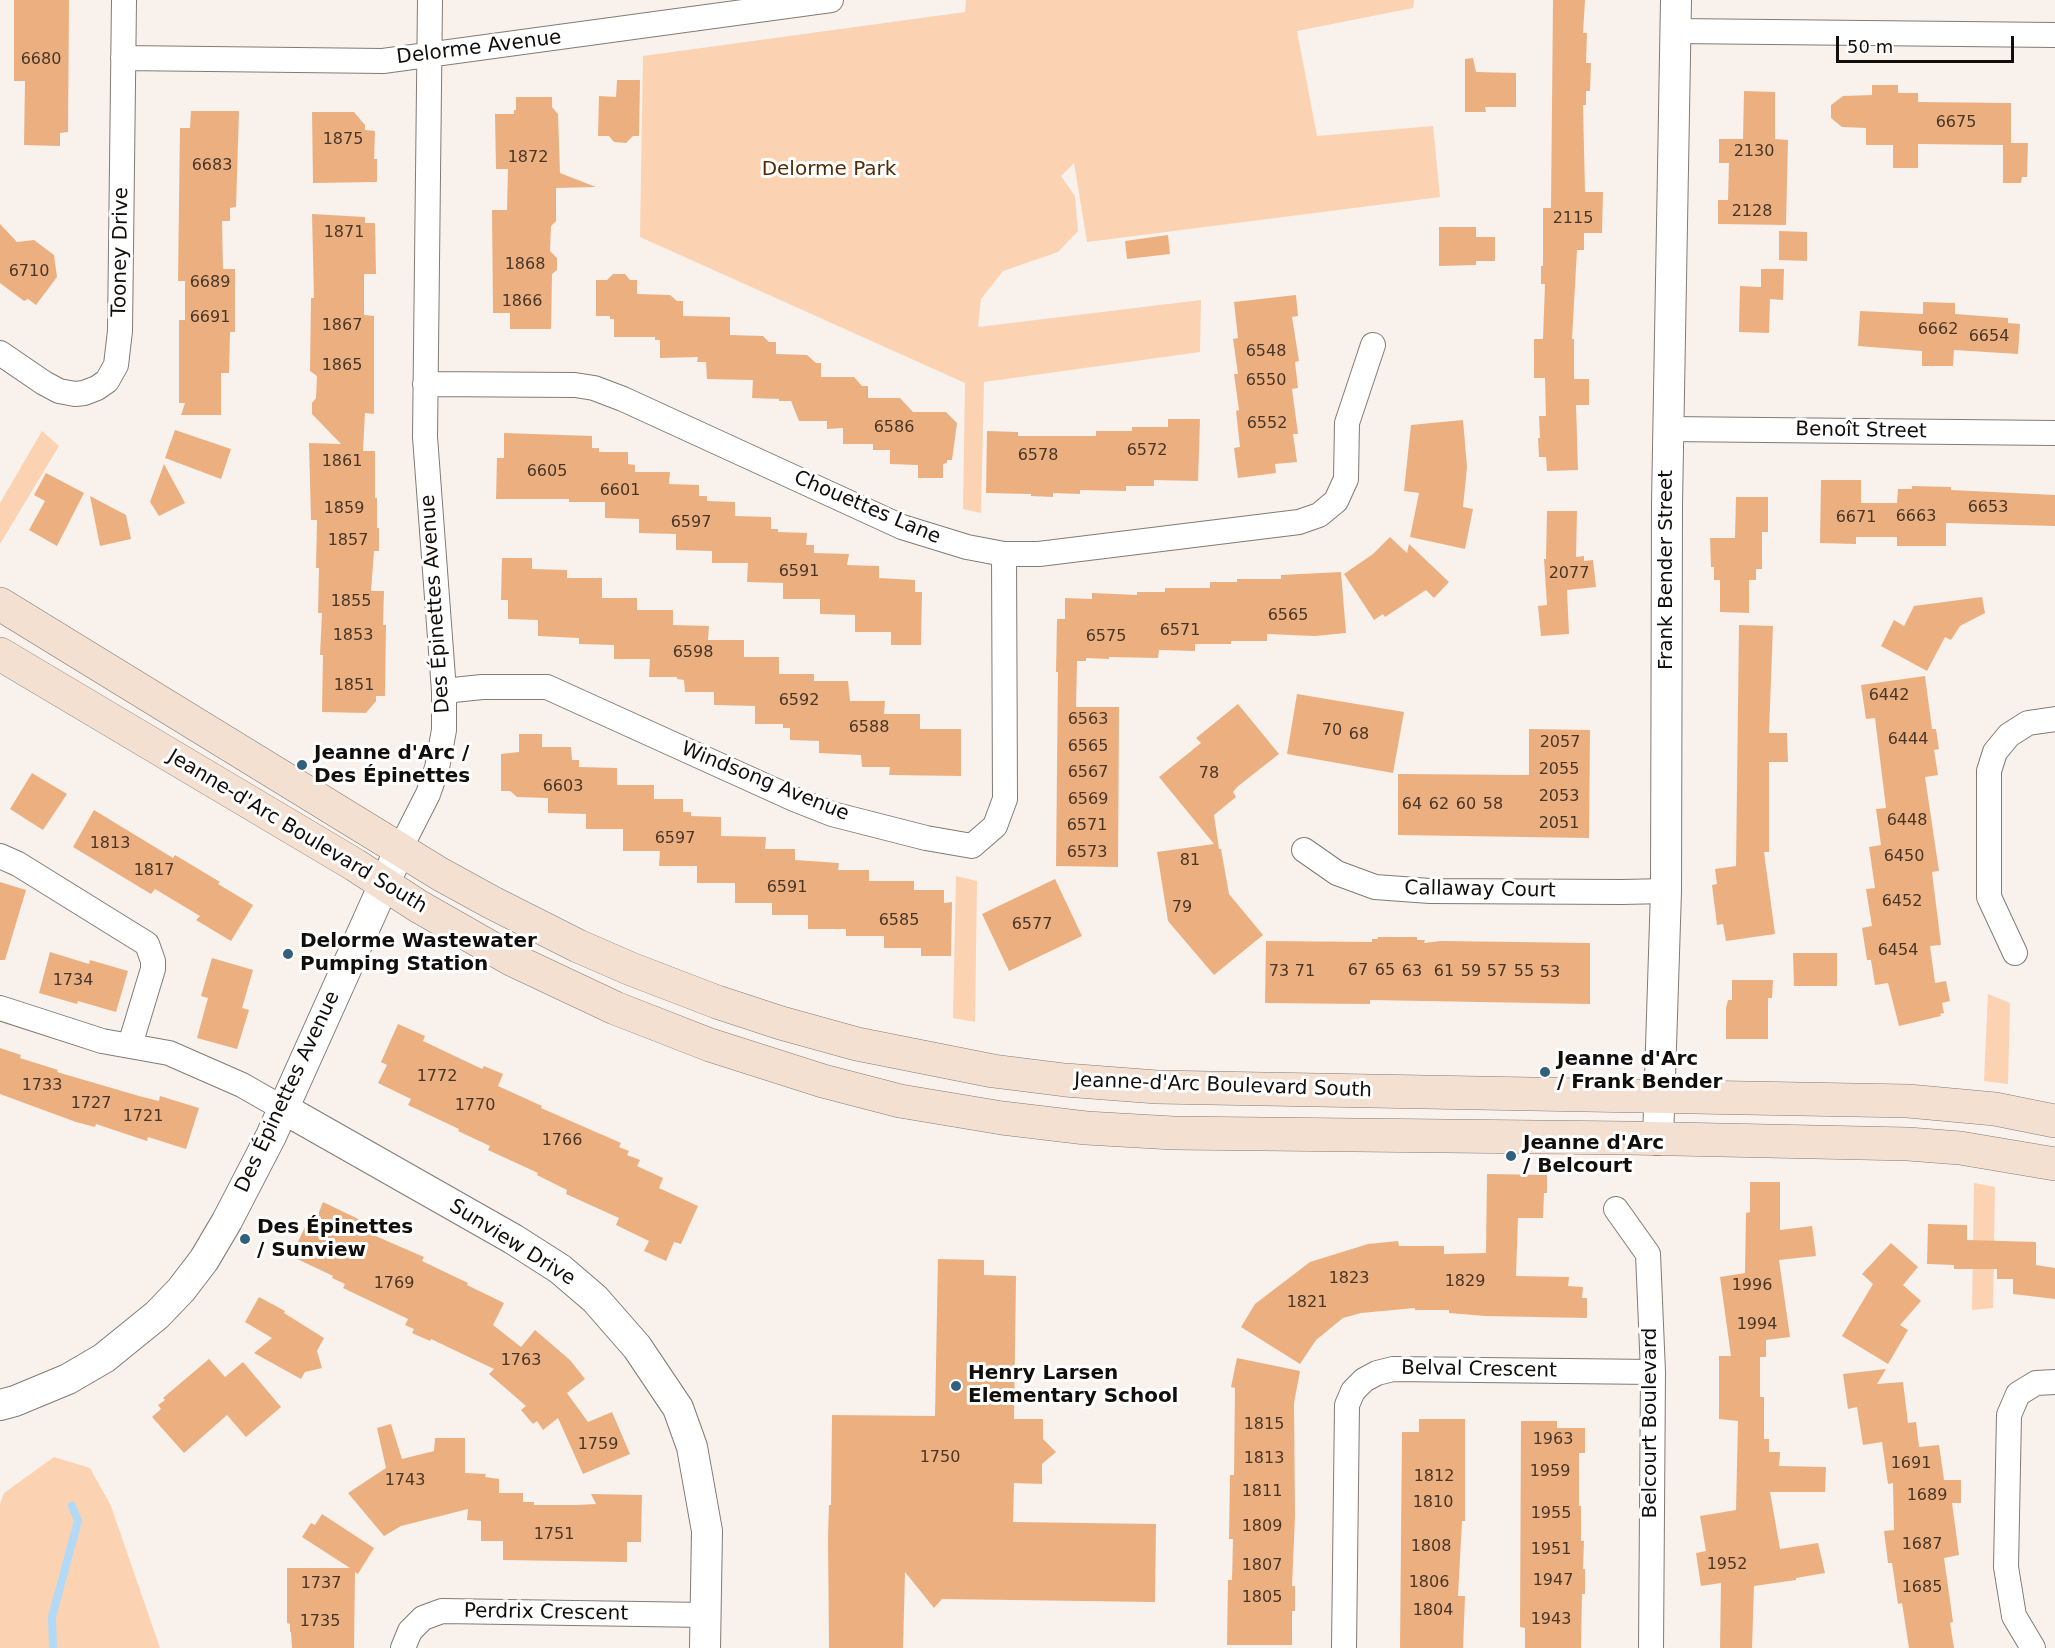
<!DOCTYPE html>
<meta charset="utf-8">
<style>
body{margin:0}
#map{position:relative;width:2055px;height:1648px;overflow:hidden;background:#f9f1eb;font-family:"DejaVu Sans",sans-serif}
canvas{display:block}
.scale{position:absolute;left:1836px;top:36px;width:178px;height:27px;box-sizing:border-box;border:3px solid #110e0c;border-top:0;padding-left:8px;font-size:18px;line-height:21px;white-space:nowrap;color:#110e0c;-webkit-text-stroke:4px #fff;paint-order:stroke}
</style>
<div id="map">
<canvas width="2055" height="1648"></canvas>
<div class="scale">50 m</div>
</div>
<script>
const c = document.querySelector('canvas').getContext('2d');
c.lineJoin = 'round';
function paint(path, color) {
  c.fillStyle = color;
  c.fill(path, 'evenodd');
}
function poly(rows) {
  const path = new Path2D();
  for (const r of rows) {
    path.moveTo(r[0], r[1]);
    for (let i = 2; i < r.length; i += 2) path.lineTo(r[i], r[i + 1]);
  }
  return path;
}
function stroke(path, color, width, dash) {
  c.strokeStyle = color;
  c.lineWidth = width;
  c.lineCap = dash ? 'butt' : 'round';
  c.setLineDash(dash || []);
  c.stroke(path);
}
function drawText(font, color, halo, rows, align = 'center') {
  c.font = font + ' "DejaVu Sans",sans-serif';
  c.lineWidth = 6;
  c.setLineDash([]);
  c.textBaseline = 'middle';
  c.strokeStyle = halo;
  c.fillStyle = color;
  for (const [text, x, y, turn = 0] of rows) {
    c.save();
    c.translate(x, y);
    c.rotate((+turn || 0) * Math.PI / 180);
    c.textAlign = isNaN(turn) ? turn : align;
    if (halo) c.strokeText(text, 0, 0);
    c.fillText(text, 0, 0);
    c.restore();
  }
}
paint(poly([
 [966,0,1414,0,1413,8,1297,31,1317,136,1433,126,1440,197,1087,242,1074,163,1061,176,1075,196,1078,231,1058,252,1003,271,981,299,978,327,1201,300,1200,352,984,382,981,513,963,509,965,383,640,237,643,56,965,12],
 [42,431,59,446,0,544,0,503],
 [956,876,977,881,975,1022,953,1018],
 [1988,994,2010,1003,2008,1084,1984,1081],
 [1974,1183,1995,1187,1993,1308,1972,1310],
 [54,1457,90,1468,111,1506,160,1648,0,1648,0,1504,4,1493]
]), '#fbd3b3');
stroke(poly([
 [53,1648,52,1617,78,1521,72,1506]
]), '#b2d9f5', 8);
paint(poly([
 [14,0,69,0,68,132,60,133,60,146,24,145,25,81,14,81],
 [1553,0,1585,0,1583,33,1587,33,1586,63,1591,63,1590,91,1586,91,1586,105,1583,105,1585,192,1603,192,1602,233,1584,233,1584,250,1577,250,1572,339,1574,339,1574,379,1589,379,1589,405,1576,405,1578,470,1547,471,1546,457,1539,457,1538,438,1540,438,1539,416,1546,416,1545,378,1534,378,1534,339,1543,339,1545,284,1541,284,1541,266,1543,266,1543,208,1551,208],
 [1473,58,1476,72,1516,73,1516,107,1485,107,1486,112,1465,112,1465,59],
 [617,80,640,80,639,136,633,136,626,143,614,142,609,136,598,136,599,96,616,97],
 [1872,85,1898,85,1898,93,1918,93,1918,102,2011,103,2011,143,2028,143,2027,177,2022,177,2021,183,2003,183,2003,145,1918,144,1918,168,1893,168,1893,145,1866,145,1866,128,1842,127,1831,118,1831,105,1843,96,1872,95],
 [1744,91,1775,92,1775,139,1788,140,1786,225,1718,224,1718,200,1728,200,1729,163,1719,163,1719,139,1743,139],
 [516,97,552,97,552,107,558,114,560,173,596,187,556,188,556,221,551,226,550,251,557,258,557,270,552,274,551,329,510,329,510,313,493,313,492,210,507,210,508,169,496,169,495,114,514,114,514,110,516,110],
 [191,111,239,111,236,207,230,208,230,221,222,221,223,269,235,269,235,332,230,332,229,373,221,373,221,415,181,415,185,403,179,403,179,320,185,320,185,281,178,281,180,128,190,128],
 [312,112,354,112,365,125,365,130,375,131,374,159,377,159,377,182,313,183],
 [312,214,365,217,365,223,375,223,376,274,364,274,364,315,374,316,374,414,365,413,363,451,375,451,375,498,377,498,377,528,379,528,379,551,374,551,371,591,384,591,383,625,386,625,385,696,376,696,376,701,366,713,322,712,323,655,320,655,322,613,318,613,319,568,316,568,317,520,311,520,309,443,341,444,312,414,312,403,316,398,317,376,310,371,311,298,314,298],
 [0,224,17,242,34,240,54,255,57,277,36,305,28,299,24,301,0,283],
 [1439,227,1476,227,1476,237,1495,237,1495,261,1476,261,1476,265,1439,266],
 [1779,231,1807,232,1807,261,1779,260],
 [1168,235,1170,254,1127,259,1125,241],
 [1761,269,1784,269,1783,300,1770,299,1769,333,1739,332,1740,286,1761,287],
 [613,274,625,274,630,280,637,280,637,294,670,295,677,301,683,301,683,316,730,317,730,335,763,336,769,342,776,342,776,354,807,355,816,363,821,363,821,377,854,377,862,386,868,386,868,398,900,398,913,412,946,412,957,423,952,460,947,460,947,463,943,464,943,478,918,478,918,465,890,464,890,450,873,450,873,444,843,444,843,428,827,429,827,421,799,421,791,401,779,401,779,399,752,398,753,380,707,379,706,362,697,362,698,357,660,358,660,340,655,340,655,337,614,337,614,319,610,319,610,316,596,316,596,280,607,280],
 [1296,295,1298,316,1292,317,1299,361,1295,362,1298,388,1292,389,1298,434,1293,434,1297,462,1275,464,1276,473,1238,478,1234,448,1240,447,1236,411,1239,410,1234,374,1238,374,1233,339,1238,338,1234,302],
 [1923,302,1955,303,1955,314,2008,318,2008,323,2020,324,2018,354,1954,350,1953,366,1922,366,1922,351,1858,346,1860,311,1923,314],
 [1168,419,1200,419,1198,481,1154,480,1154,486,1126,486,1126,491,1080,490,1080,494,1053,493,1053,497,1031,496,1031,494,986,493,987,431,1018,432,1018,436,1096,436,1096,431,1132,431,1132,427,1168,427],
 [1463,420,1467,467,1463,507,1473,509,1465,549,1410,537,1419,493,1404,491,1411,425],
 [175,430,231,449,221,479,165,458],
 [504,433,592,436,592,448,599,448,599,452,628,452,628,464,635,465,635,472,670,472,669,484,699,485,699,496,707,496,707,501,735,502,735,516,771,517,771,529,778,529,778,532,807,533,806,545,814,545,814,553,849,554,847,565,879,566,879,578,915,580,915,592,922,592,921,645,891,645,891,632,855,632,855,615,820,614,820,599,783,599,783,583,747,582,748,563,712,563,712,551,676,550,676,534,639,533,639,519,605,518,605,502,569,502,569,499,496,499,497,458,504,458],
 [164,464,185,503,159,516,150,502],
 [46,473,84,493,57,546,29,530,45,501,34,495],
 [1821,480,1861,480,1861,503,1897,503,1898,489,1912,489,1912,486,1951,487,1951,490,2055,495,2055,526,1946,523,1946,546,1897,546,1897,537,1856,537,1856,544,1820,543],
 [90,496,126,515,131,539,100,546],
 [1736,497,1768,497,1768,532,1762,532,1762,569,1756,569,1756,580,1749,580,1749,613,1720,612,1720,580,1714,580,1714,567,1711,567,1710,538,1735,538],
 [1547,511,1577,511,1576,557,1584,556,1584,561,1593,560,1596,587,1567,590,1569,634,1541,636,1538,606,1547,605,1544,559,1546,559],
 [1390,537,1407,553,1409,544,1449,582,1434,598,1426,590,1385,617,1383,614,1374,620,1344,574,1373,554],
 [502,558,532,558,532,569,567,570,567,578,602,578,602,598,637,598,637,610,673,610,673,625,709,626,708,640,744,640,744,657,779,657,779,674,814,674,814,681,848,681,850,701,885,701,884,714,920,714,920,729,961,729,961,776,889,775,890,767,862,767,861,755,819,753,819,741,790,740,790,728,783,728,783,724,755,724,755,706,714,705,714,692,685,692,684,680,677,679,677,677,649,677,650,659,614,659,614,645,579,644,579,638,538,636,538,620,508,619,508,600,501,600],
 [1341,572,1346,633,1315,636,1267,634,1267,641,1231,641,1231,644,1195,644,1195,651,1159,650,1158,658,1109,657,1109,659,1086,658,1086,661,1077,661,1076,707,1119,707,1118,867,1056,866,1058,672,1056,672,1057,619,1065,619,1065,598,1092,599,1092,593,1137,595,1137,592,1165,592,1165,588,1210,588,1210,582,1237,582,1237,579,1281,579,1281,575],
 [1982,597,1985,613,1960,626,1951,640,1945,637,1927,671,1881,646,1894,620,1904,626,1914,606],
 [1739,625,1773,626,1769,733,1787,733,1788,762,1769,762,1769,852,1764,852,1775,934,1726,941,1723,924,1717,925,1712,885,1717,884,1715,869,1736,866],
 [1925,676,1932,729,1936,729,1939,749,1934,750,1938,775,1925,777,1939,871,1932,872,1941,945,1930,946,1935,983,1946,981,1950,1001,1942,1003,1944,1013,1940,1014,1941,1016,1899,1026,1888,983,1875,985,1871,960,1867,960,1862,928,1872,926,1866,889,1875,888,1869,847,1881,845,1876,809,1886,808,1875,718,1866,719,1861,685],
 [1297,694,1404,712,1393,773,1287,754],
 [1238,704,1279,754,1237,787,1233,792,1236,797,1214,815,1219,849,1221,849,1229,894,1263,935,1214,975,1168,921,1157,852,1214,844,1159,777,1201,743,1196,738],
 [1529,729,1590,730,1589,838,1398,835,1398,774,1529,775],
 [519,734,542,734,542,747,571,747,572,760,579,760,579,767,617,768,617,785,654,785,654,799,683,799,683,812,691,812,691,816,721,817,721,836,766,837,765,849,795,849,795,860,839,863,838,870,869,870,869,881,914,881,914,890,944,890,944,903,952,902,951,956,921,956,921,948,884,948,884,936,846,936,846,929,808,929,808,915,772,915,772,903,735,903,735,883,697,883,697,866,659,866,660,851,623,851,623,829,586,829,586,814,548,813,548,798,517,797,510,791,501,791,501,754,519,752],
 [32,773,67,794,43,830,10,809],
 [94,810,173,858,175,855,220,882,218,884,253,905,231,941,196,920,200,916,155,889,151,894,73,847],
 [1055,879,1082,936,1009,971,982,914],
 [0,882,26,890,5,960,0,960],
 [1378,937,1417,937,1417,940,1425,940,1424,943,1441,941,1590,943,1590,1004,1370,1000,1370,1004,1265,1003,1266,941,1372,942,1372,939,1378,939],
 [50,952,89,964,90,960,128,971,116,1012,78,1001,77,1004,39,993],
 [1793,953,1837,953,1837,986,1794,986],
 [212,958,253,970,242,1008,249,1010,237,1049,197,1038,208,998,201,996],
 [1732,980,1773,980,1772,998,1768,998,1768,1039,1726,1039,1726,1008,1728,1000,1732,1000],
 [398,1024,425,1036,423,1041,482,1069,484,1066,503,1074,498,1086,542,1106,541,1108,621,1143,619,1147,629,1151,627,1155,640,1160,637,1166,663,1178,659,1188,698,1206,681,1244,674,1242,666,1261,644,1251,649,1241,616,1225,619,1218,566,1194,567,1190,537,1175,538,1173,488,1150,490,1146,458,1131,459,1129,408,1105,411,1099,378,1083,387,1065,381,1062],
 [0,1048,21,1055,20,1058,58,1070,57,1072,139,1096,159,1101,160,1096,199,1108,186,1149,148,1137,147,1141,96,1124,95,1127,76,1122,0,1094],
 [1487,1174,1547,1175,1547,1193,1544,1193,1543,1218,1518,1218,1516,1276,1569,1277,1568,1286,1583,1287,1582,1298,1587,1298,1587,1318,1485,1316,1449,1313,1449,1310,1415,1310,1415,1308,1361,1313,1343,1318,1316,1340,1300,1364,1241,1327,1255,1304,1310,1262,1368,1244,1398,1241,1399,1246,1444,1246,1444,1254,1486,1253],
 [1750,1182,1780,1182,1780,1230,1812,1226,1816,1256,1779,1260,1790,1337,1766,1340,1766,1357,1760,1357,1760,1397,1764,1397,1764,1439,1769,1439,1769,1452,1780,1452,1779,1466,1826,1467,1825,1492,1770,1492,1780,1549,1818,1543,1825,1573,1796,1578,1796,1580,1754,1586,1752,1648,1720,1648,1721,1583,1701,1586,1696,1553,1706,1551,1700,1516,1736,1510,1738,1421,1719,1419,1719,1356,1731,1356,1720,1277,1745,1273,1746,1213,1750,1212],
 [323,1202,375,1227,371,1234,424,1257,422,1261,468,1283,467,1285,504,1303,493,1325,521,1347,535,1330,570,1360,585,1379,567,1393,588,1422,612,1412,630,1454,583,1474,558,1418,543,1430,537,1421,533,1424,521,1410,526,1406,489,1374,494,1369,431,1339,430,1341,412,1333,414,1329,405,1325,408,1319,343,1288,345,1284,332,1278,333,1276,291,1256,309,1219,315,1222],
 [1928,1224,1967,1225,1967,1240,2036,1242,2036,1265,2055,1268,2055,1299,2013,1294,2013,1279,1997,1279,1997,1269,1954,1269,1954,1265,1927,1264],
 [1891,1243,1918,1267,1903,1285,1921,1301,1900,1325,1908,1330,1888,1364,1842,1336,1873,1284,1862,1274],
 [938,1259,984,1260,984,1275,1016,1276,1014,1419,1043,1419,1043,1439,1056,1452,1042,1464,1042,1484,1014,1483,1013,1522,1156,1524,1155,1602,942,1599,934,1608,905,1572,903,1648,829,1648,828,1535,829,1505,831,1505,832,1415,935,1416],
 [259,1297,285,1311,284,1313,324,1338,317,1351,322,1368,305,1372,301,1379,254,1353,272,1338,245,1322],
 [1237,1358,1300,1371,1294,1403,1295,1516,1292,1586,1295,1586,1295,1611,1292,1611,1292,1645,1227,1645,1228,1580,1232,1580,1233,1539,1229,1539,1230,1475,1234,1475,1235,1388,1231,1387],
 [209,1359,225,1377,243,1362,281,1407,246,1437,227,1415,184,1453,152,1417,161,1409,158,1405,165,1400,163,1398],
 [1886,1369,1877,1384,1903,1382,1908,1423,1916,1422,1919,1447,1939,1445,1944,1480,1961,1480,1961,1503,1952,1503,1959,1555,1944,1558,1953,1622,1950,1623,1954,1648,1909,1648,1902,1603,1898,1604,1892,1563,1888,1563,1884,1531,1894,1530,1893,1483,1888,1484,1882,1442,1863,1445,1857,1407,1848,1409,1843,1374],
 [1419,1419,1465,1419,1465,1521,1462,1521,1458,1596,1465,1596,1463,1648,1400,1648,1402,1432,1419,1432],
 [1521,1421,1557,1421,1557,1428,1585,1428,1585,1453,1579,1453,1579,1506,1581,1506,1581,1541,1584,1541,1583,1569,1585,1569,1585,1594,1582,1594,1581,1648,1525,1648,1525,1628,1520,1627],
 [391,1424,402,1459,434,1451,435,1438,465,1438,465,1473,486,1474,485,1477,499,1479,499,1493,523,1493,523,1502,534,1502,534,1505,576,1505,596,1504,591,1494,642,1495,641,1542,627,1542,627,1562,503,1560,503,1541,481,1541,481,1521,467,1520,468,1509,401,1526,384,1536,348,1493,386,1468,377,1428],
 [322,1514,374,1548,358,1574,355,1572,354,1648,292,1648,291,1632,290,1632,290,1624,287,1623,287,1568,350,1568,302,1537,311,1523,315,1525]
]), '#ecb080');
const minor = poly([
 [1676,31,2055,35],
 [123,58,383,61,831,0],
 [0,353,44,383,59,391,75,394,84,393,97,388,107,381,116,365,120,331,124,0],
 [425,384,575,385,594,388,623,399,902,527,967,547,1004,554,1039,554,1299,522,1319,515,1336,501,1346,479,1347,423,1373,345],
 [1668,429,2055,433],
 [444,691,482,687,547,687,794,799,832,814,926,838,972,846,995,826,1005,799,1004,554],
 [400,849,428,794,437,768,444,730,444,691,425,437,430,0],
 [1304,850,1337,873,1375,887,1430,891,1622,892,1666,891],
 [0,856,18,864,147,944,153,961,153,969,130,1045],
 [2015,953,1989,897,1989,771,1995,752,2009,735,2028,723,2055,719],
 [0,1008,102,1041,169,1053,242,1085,284,1109],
 [1616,1209,1648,1254,1653,1372,1651,1648],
 [403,1648,410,1631,423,1618,442,1611,706,1615],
 [1344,1648,1347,1405,1353,1391,1364,1380,1377,1373,1393,1369,1653,1372],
 [2033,1648,2014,1616,2006,1567,2009,1415,2018,1394,2036,1383,2055,1382]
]);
const tertiary = poly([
 [284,1109,513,1239,560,1269,595,1299,637,1347,678,1408,692,1447,707,1531,705,1648],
 [1658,1140,1666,891,1667,504,1676,0],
 [0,1405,15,1401,68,1379,104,1358,157,1315,181,1290,204,1260,227,1221,271,1136,400,849]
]);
const secondary = poly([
 [0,604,440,874,491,902,578,946,631,969,717,1002,781,1023,857,1044,993,1071,1065,1080,1157,1087,1908,1101,1995,1109,2055,1121],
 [0,654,355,865,418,906,511,959,615,1008,710,1045,823,1081,900,1101,1002,1118,1086,1128,1173,1133,1628,1138,1908,1144,1960,1148,2055,1164]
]);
stroke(minor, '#827b76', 26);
stroke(tertiary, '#827b76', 32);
stroke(secondary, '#827b76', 34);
stroke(minor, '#fff', 24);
stroke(tertiary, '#fff', 30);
stroke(secondary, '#f4e0d1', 33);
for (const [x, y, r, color] of [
 [302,765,6,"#31607f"],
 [288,954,6,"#31607f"],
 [1545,1072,6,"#31607f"],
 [1511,1156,6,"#31607f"],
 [245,1239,6,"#31607f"],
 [956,1386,6,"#31607f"]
]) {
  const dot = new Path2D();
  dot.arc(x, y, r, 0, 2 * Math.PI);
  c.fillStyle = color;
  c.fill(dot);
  stroke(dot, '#fff', 2);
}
drawText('16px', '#483629', null, [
 ["6680",41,60],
 ["6675",1956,123],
 ["1875",343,140],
 ["2130",1754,152],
 ["1872",528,158],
 ["6683",212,166],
 ["2128",1752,212],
 ["2115",1573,219],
 ["1871",344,233],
 ["1868",525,265],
 ["6710",29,272],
 ["6689",210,283],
 ["1866",522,302],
 ["6691",210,318],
 ["1867",342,326],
 ["6662",1938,330],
 ["6654",1989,337],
 ["6548",1266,352],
 ["1865",342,366],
 ["6550",1266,381],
 ["6552",1267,424],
 ["6586",894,428],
 ["6572",1147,451],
 ["6578",1038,456],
 ["1861",342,462],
 ["6605",547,472],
 ["6601",620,491],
 ["6653",1988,508],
 ["1859",344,509],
 ["6663",1916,517],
 ["6671",1856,518],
 ["6597",691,523],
 ["1857",348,541],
 ["6591",799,572],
 ["2077",1569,574],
 ["1855",351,602],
 ["6565",1288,616],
 ["6571",1180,631],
 ["1853",353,636],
 ["6575",1106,637],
 ["6598",693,653],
 ["1851",354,686],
 ["6442",1889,696],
 ["6592",799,701],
 ["6563",1088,720],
 ["6588",869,728],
 ["70",1332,731],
 ["68",1359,735],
 ["6444",1908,740],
 ["2057",1560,743],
 ["6565",1088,747],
 ["2055",1559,770],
 ["6567",1088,773],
 ["78",1209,774],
 ["6603",563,787],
 ["2053",1559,797],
 ["6569",1088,800],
 ["64",1412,805],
 ["62",1439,805],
 ["60",1466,805],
 ["58",1493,805],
 ["6448",1907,821],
 ["2051",1559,824],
 ["6571",1087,826],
 ["6597",675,839],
 ["1813",110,844],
 ["6573",1087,853],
 ["6450",1904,857],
 ["81",1190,861],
 ["1817",154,871],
 ["6591",787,888],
 ["6452",1902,902],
 ["79",1182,908],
 ["6585",899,921],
 ["6577",1032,925],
 ["6454",1898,951],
 ["67",1358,971],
 ["65",1385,971],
 ["73",1279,972],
 ["71",1305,972],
 ["63",1412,972],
 ["61",1444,972],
 ["59",1471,972],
 ["57",1497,972],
 ["55",1524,972],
 ["53",1550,973],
 ["1734",73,981],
 ["1772",437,1077],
 ["1733",42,1086],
 ["1727",91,1104],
 ["1770",475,1106],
 ["1721",143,1117],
 ["1766",562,1141],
 ["1823",1349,1279],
 ["1829",1465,1282],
 ["1769",394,1284],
 ["1996",1752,1286],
 ["1821",1307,1303],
 ["1994",1757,1325],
 ["1763",521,1361],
 ["1815",1264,1425],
 ["1963",1553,1440],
 ["1759",598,1445],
 ["1750",940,1458],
 ["1813",1264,1459],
 ["1691",1911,1464],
 ["1959",1550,1472],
 ["1812",1434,1477],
 ["1743",405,1481],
 ["1811",1262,1492],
 ["1689",1927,1496],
 ["1810",1433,1503],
 ["1955",1551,1514],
 ["1809",1262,1527],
 ["1751",554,1535],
 ["1687",1922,1545],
 ["1808",1431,1547],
 ["1951",1551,1550],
 ["1952",1727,1565],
 ["1807",1262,1566],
 ["1947",1553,1581],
 ["1806",1429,1583],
 ["1737",321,1584],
 ["1685",1922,1588],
 ["1805",1262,1598],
 ["1804",1433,1611],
 ["1943",1551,1620],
 ["1735",320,1622]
]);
drawText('20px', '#110e0c', '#fff', [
 ["Delorme Avenue",479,48,-7],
 ["Tooney Drive",121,252,-89],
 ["Benoît Street",1861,431,1],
 ["Chouettes Lane",867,508,23],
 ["Frank Bender Street",1667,570,-90],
 ["Des Épinettes Avenue",436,604,-94],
 ["Windsong Avenue",765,782,22],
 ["Jeanne-d'Arc Boulevard South",297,832,31],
 ["Callaway Court",1480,890,1],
 ["Jeanne-d'Arc Boulevard South",1223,1086,2],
 ["Des Épinettes Avenue",288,1092,-65],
 ["Sunview Drive",512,1243,32],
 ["Belval Crescent",1479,1370,1],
 ["Belcourt Boulevard",1651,1423,-90],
 ["Perdrix Crescent",546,1613,1]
]);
drawText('20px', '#522c05', '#fff', [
 ["Delorme Park",829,170]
]);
drawText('bold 20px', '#110e0c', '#fff', [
 ["Jeanne d'Arc /",314,754],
 ["Des Épinettes",314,777],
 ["Delorme Wastewater",300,942],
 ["Pumping Station",300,965],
 ["Jeanne d'Arc",1557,1060],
 ["/ Frank Bender",1557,1083],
 ["Jeanne d'Arc",1523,1144],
 ["/ Belcourt",1523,1167],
 ["Des Épinettes",257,1228],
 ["/ Sunview",257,1251],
 ["Henry Larsen",968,1374],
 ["Elementary School",968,1397]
], 'left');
</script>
